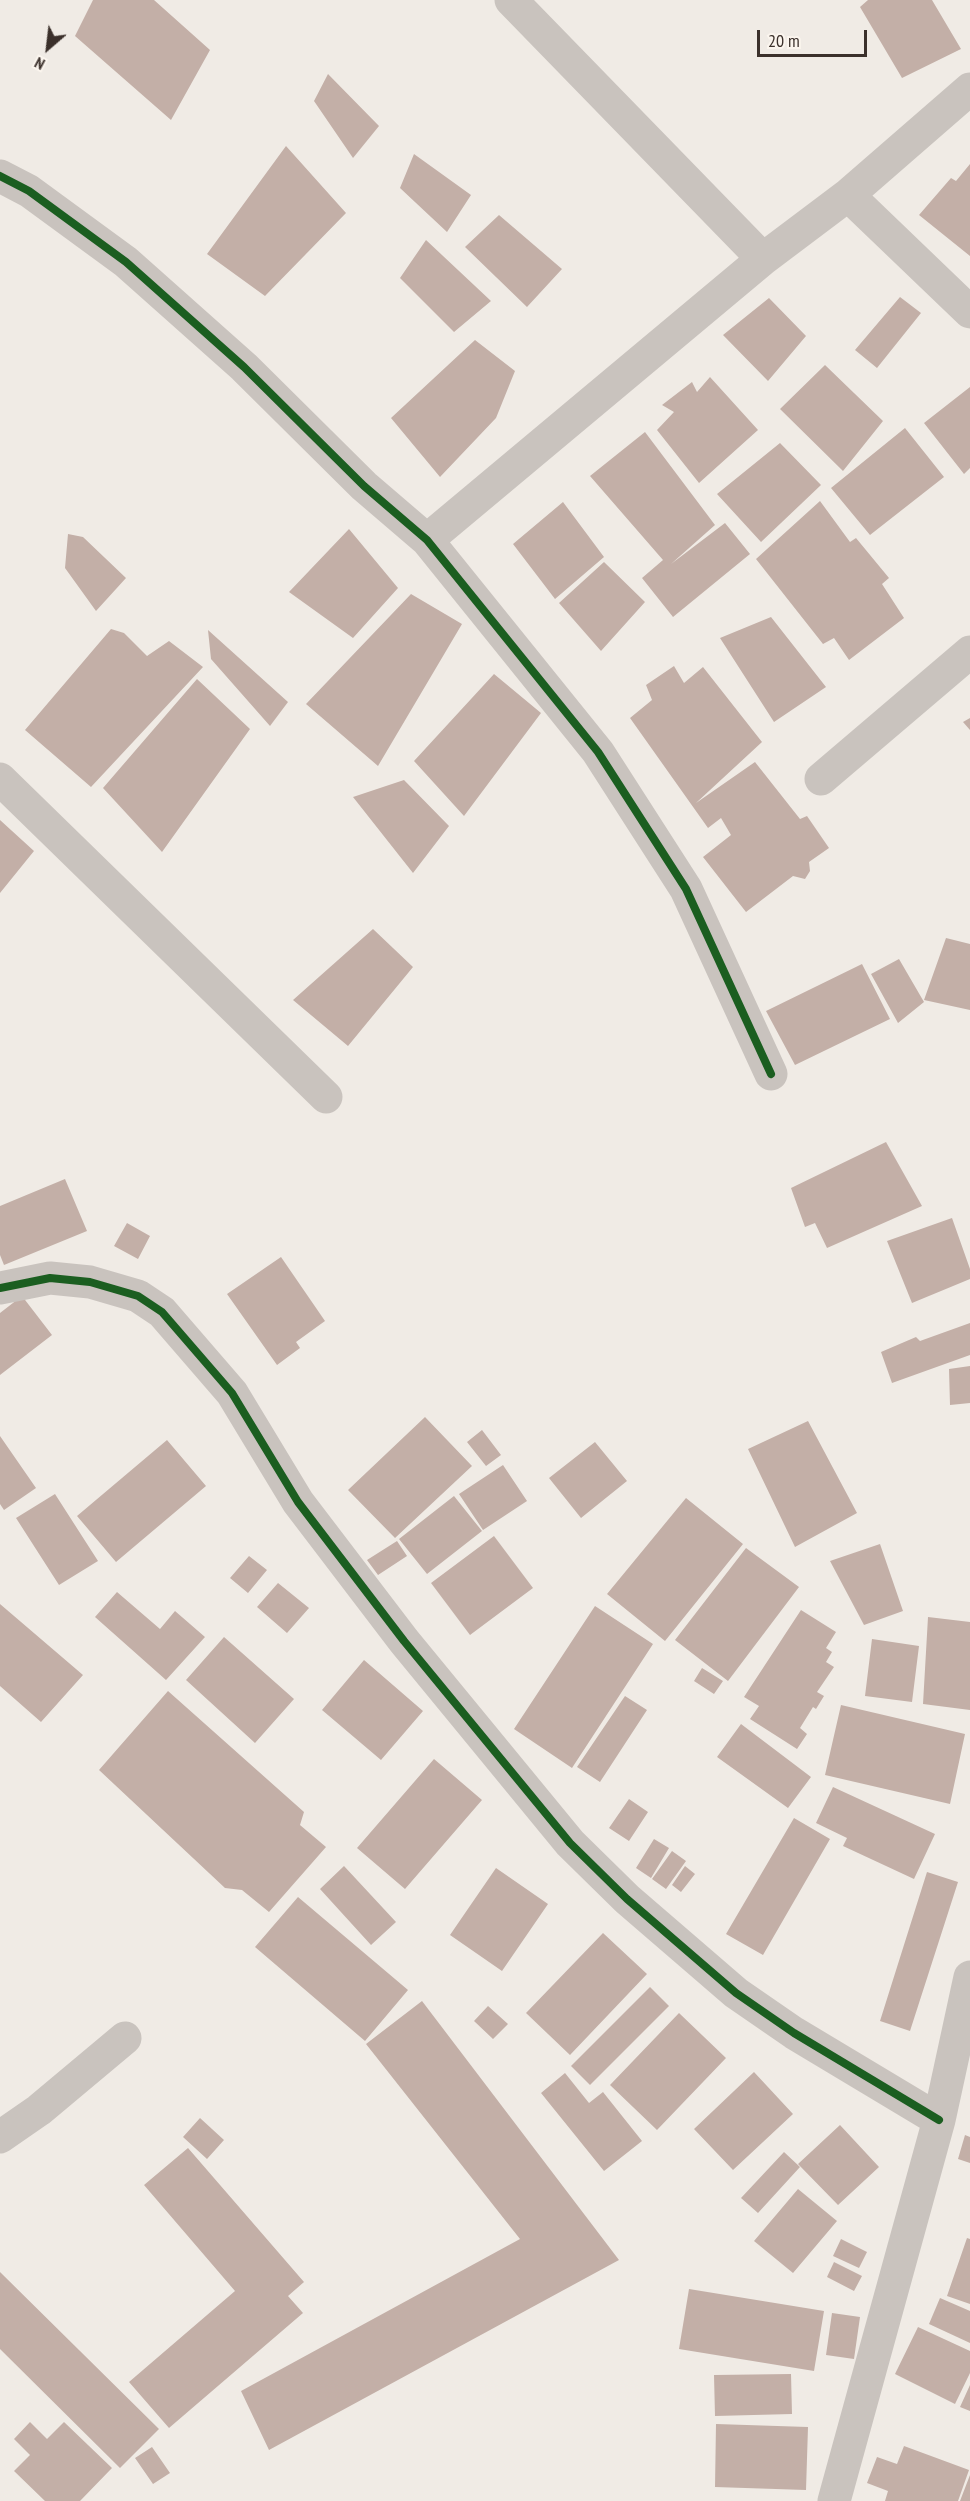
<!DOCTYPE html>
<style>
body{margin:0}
#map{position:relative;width:970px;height:2501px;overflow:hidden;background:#f0ebe5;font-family:"PT Sans Narrow",sans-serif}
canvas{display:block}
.north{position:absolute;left:18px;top:18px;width:60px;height:60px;-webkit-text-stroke:4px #fbf5ee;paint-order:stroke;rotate:208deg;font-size:16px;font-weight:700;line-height:24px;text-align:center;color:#3b302b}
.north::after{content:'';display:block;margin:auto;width:21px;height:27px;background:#3b302b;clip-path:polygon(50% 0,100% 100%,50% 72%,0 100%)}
.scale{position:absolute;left:757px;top:30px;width:110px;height:27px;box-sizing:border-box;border:3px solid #3b302b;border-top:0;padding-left:8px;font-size:18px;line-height:21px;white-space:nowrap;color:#3b302b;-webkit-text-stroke:4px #fbf5ee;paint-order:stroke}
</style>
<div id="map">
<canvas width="970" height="2501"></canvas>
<div class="north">N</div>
<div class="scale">20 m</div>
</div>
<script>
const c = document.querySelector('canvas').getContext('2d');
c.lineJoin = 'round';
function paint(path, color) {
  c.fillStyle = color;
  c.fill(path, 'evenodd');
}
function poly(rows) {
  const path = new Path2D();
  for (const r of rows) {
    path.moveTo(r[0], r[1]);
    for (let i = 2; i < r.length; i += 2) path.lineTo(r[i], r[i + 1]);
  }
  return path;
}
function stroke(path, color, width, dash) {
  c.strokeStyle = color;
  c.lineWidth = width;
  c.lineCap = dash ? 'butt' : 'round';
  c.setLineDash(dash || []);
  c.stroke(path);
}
paint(poly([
 [93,0,154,0,210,50,171,120,75,36],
 [868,0,932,0,961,49,902,78,860,7],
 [328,74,379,126,353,158,314,101],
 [286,146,346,213,265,296,207,254],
 [414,154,471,195,447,232,400,188],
 [970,164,970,256,919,215,951,178,956,181],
 [499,215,562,269,527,307,465,247],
 [426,240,491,301,454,332,400,278],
 [900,297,921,313,877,368,855,350],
 [769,298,806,336,768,381,723,335],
 [475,340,515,371,496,418,440,477,391,418],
 [825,365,883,421,843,471,780,409],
 [710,377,758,430,699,483,657,430,674,412,662,405,692,382,697,392],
 [970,387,970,468,964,474,924,423],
 [905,428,944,477,870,535,831,488],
 [645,432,715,525,671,564,725,523,750,554,673,617,642,578,663,560,590,476],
 [780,443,821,485,761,542,717,494],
 [820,501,850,542,856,538,889,578,882,584,904,618,849,660,834,638,823,644,756,559],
 [563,502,604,557,555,599,513,544],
 [349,529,398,588,353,638,289,592],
 [68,534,83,537,126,578,96,611,65,568],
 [604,562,645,602,601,651,559,603],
 [411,594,462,624,378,766,306,704],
 [771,617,826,687,774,722,720,638],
 [111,629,124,633,147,656,169,641,203,667,91,787,25,730],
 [208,630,288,702,270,726,211,659],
 [674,666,684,683,703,667,762,742,696,803,755,762,800,819,807,816,829,848,809,862,810,871,805,879,793,876,746,912,703,857,731,835,721,818,708,828,630,718,652,700,646,685],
 [494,674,541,713,464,816,414,761],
 [197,679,250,729,162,852,103,788],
 [970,718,970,730,963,722],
 [404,780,449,826,413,873,353,797],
 [0,820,34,851,0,893],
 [373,929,413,967,348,1046,293,1000],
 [946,938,970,944,970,1010,924,1000],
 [899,959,924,1002,898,1023,871,974],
 [862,964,890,1019,795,1065,766,1011],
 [886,1142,922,1206,827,1248,815,1223,805,1227,791,1188],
 [65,1179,87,1231,4,1265,0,1255,0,1206],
 [952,1218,970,1269,970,1279,912,1303,887,1241],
 [127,1223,150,1236,138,1259,114,1246],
 [281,1257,325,1321,296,1342,300,1348,277,1365,227,1294],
 [22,1296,52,1335,0,1375,0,1313],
 [970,1323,970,1355,892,1383,881,1352,916,1337,920,1341],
 [970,1366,970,1403,950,1405,949,1369],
 [425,1417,472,1466,395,1538,348,1490],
 [808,1421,857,1513,795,1547,748,1449],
 [482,1430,501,1455,486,1466,467,1442],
 [0,1436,36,1488,4,1510,0,1504],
 [167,1440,206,1486,116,1562,77,1516],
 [595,1442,627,1481,581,1518,549,1478],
 [503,1465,527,1501,483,1530,459,1494],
 [55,1494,98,1561,59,1585,16,1518],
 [454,1496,482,1531,427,1574,399,1539],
 [686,1498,743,1544,665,1641,607,1594],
 [494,1536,533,1588,470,1635,431,1583],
 [397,1541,407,1556,378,1575,367,1560],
 [880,1544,903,1611,864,1625,830,1561],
 [746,1548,799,1587,728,1681,675,1640],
 [249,1556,267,1570,248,1593,230,1578],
 [278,1583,309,1608,287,1633,257,1607],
 [117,1592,160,1629,175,1611,205,1637,166,1680,95,1617],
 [0,1604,83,1675,41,1722,0,1686],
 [595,1606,653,1644,572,1768,514,1729],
 [801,1610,836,1632,826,1648,832,1652,826,1662,834,1667,817,1692,824,1696,816,1709,813,1707,800,1728,807,1734,797,1749,750,1719,759,1706,744,1697],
 [928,1617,970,1622,970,1710,923,1704],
 [224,1637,294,1699,255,1743,186,1680],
 [872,1639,919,1646,912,1702,865,1696],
 [364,1660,423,1711,381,1760,322,1710],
 [702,1668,723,1681,714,1694,694,1681],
 [168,1691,304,1812,300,1825,326,1847,269,1912,242,1890,225,1888,99,1770],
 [625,1696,647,1710,600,1782,577,1767],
 [841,1705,965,1734,950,1804,825,1775],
 [741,1724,811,1777,788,1808,717,1757],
 [434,1759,482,1800,405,1889,357,1848],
 [833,1787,935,1834,914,1879,843,1846,847,1838,816,1823],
 [629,1799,648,1812,629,1841,609,1828],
 [794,1818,830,1839,763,1955,726,1934],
 [654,1839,669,1848,651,1878,636,1868],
 [672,1851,686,1861,666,1889,652,1879],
 [344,1866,396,1922,371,1945,320,1889],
 [685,1866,695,1874,681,1892,672,1885],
 [496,1868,548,1904,502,1971,450,1935],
 [927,1872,958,1882,910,2031,880,2021],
 [298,1897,408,1990,365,2041,255,1947],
 [603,1933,647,1974,570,2055,526,2013],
 [650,1987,669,2006,590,2085,571,2066],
 [422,2001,619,2260,269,2450,241,2391,520,2239,366,2044],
 [488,2006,508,2024,493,2039,474,2021],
 [679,2013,726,2058,657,2130,610,2085],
 [754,2072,793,2114,733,2170,694,2129],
 [565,2073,589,2103,603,2092,642,2141,604,2171,541,2093],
 [200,2118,224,2140,207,2159,183,2137],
 [840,2125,879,2167,838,2205,798,2164],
 [965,2135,970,2137,970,2163,958,2159],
 [188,2148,304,2282,288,2296,303,2313,169,2428,129,2382,235,2291,144,2185],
 [784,2152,800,2167,758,2213,741,2198],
 [798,2189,837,2221,793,2273,754,2241],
 [967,2238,970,2239,970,2304,947,2296],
 [841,2239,867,2252,859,2268,833,2256],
 [834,2262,862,2276,854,2291,827,2277],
 [0,2272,159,2429,120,2468,0,2349],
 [689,2289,824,2311,814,2371,679,2349],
 [940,2298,970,2311,970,2343,929,2324],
 [832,2313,860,2317,854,2359,826,2355],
 [918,2327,970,2351,970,2373,955,2404,895,2374],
 [791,2374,792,2414,715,2416,714,2375],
 [970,2385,970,2411,960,2407],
 [30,2422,47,2439,64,2422,112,2468,80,2501,45,2501,14,2471,30,2455,14,2439],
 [716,2424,808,2427,806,2490,715,2487],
 [904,2446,969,2470,958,2501,885,2501,888,2491,867,2483,877,2457,897,2464],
 [152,2447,170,2473,153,2484,135,2458],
 [970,2475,970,2501,960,2501]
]), '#c3afa7');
stroke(poly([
 [511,0,763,259],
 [0,176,29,191,126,262,244,367,364,486,427,540,598,752,686,889,771,1074],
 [848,195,970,312],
 [427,540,763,259,848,195,970,89],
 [0,779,326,1097],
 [821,779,970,652],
 [0,1288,50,1278,90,1282,138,1296,162,1312,232,1393,298,1502,404,1641,570,1843,627,1899,736,1993,794,2033,939,2120],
 [0,2137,39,2110,125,2038],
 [834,2501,939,2120,970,1977]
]), '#c9c3be', 33);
stroke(poly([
 [0,176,29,191,126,262,244,367,364,486,427,540,598,752,686,889,771,1074],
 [0,1288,50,1278,90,1282,138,1296,162,1312,232,1393,298,1502,404,1641,570,1843,627,1899,736,1993,794,2033,939,2120]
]), '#1b5e20', 8);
</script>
